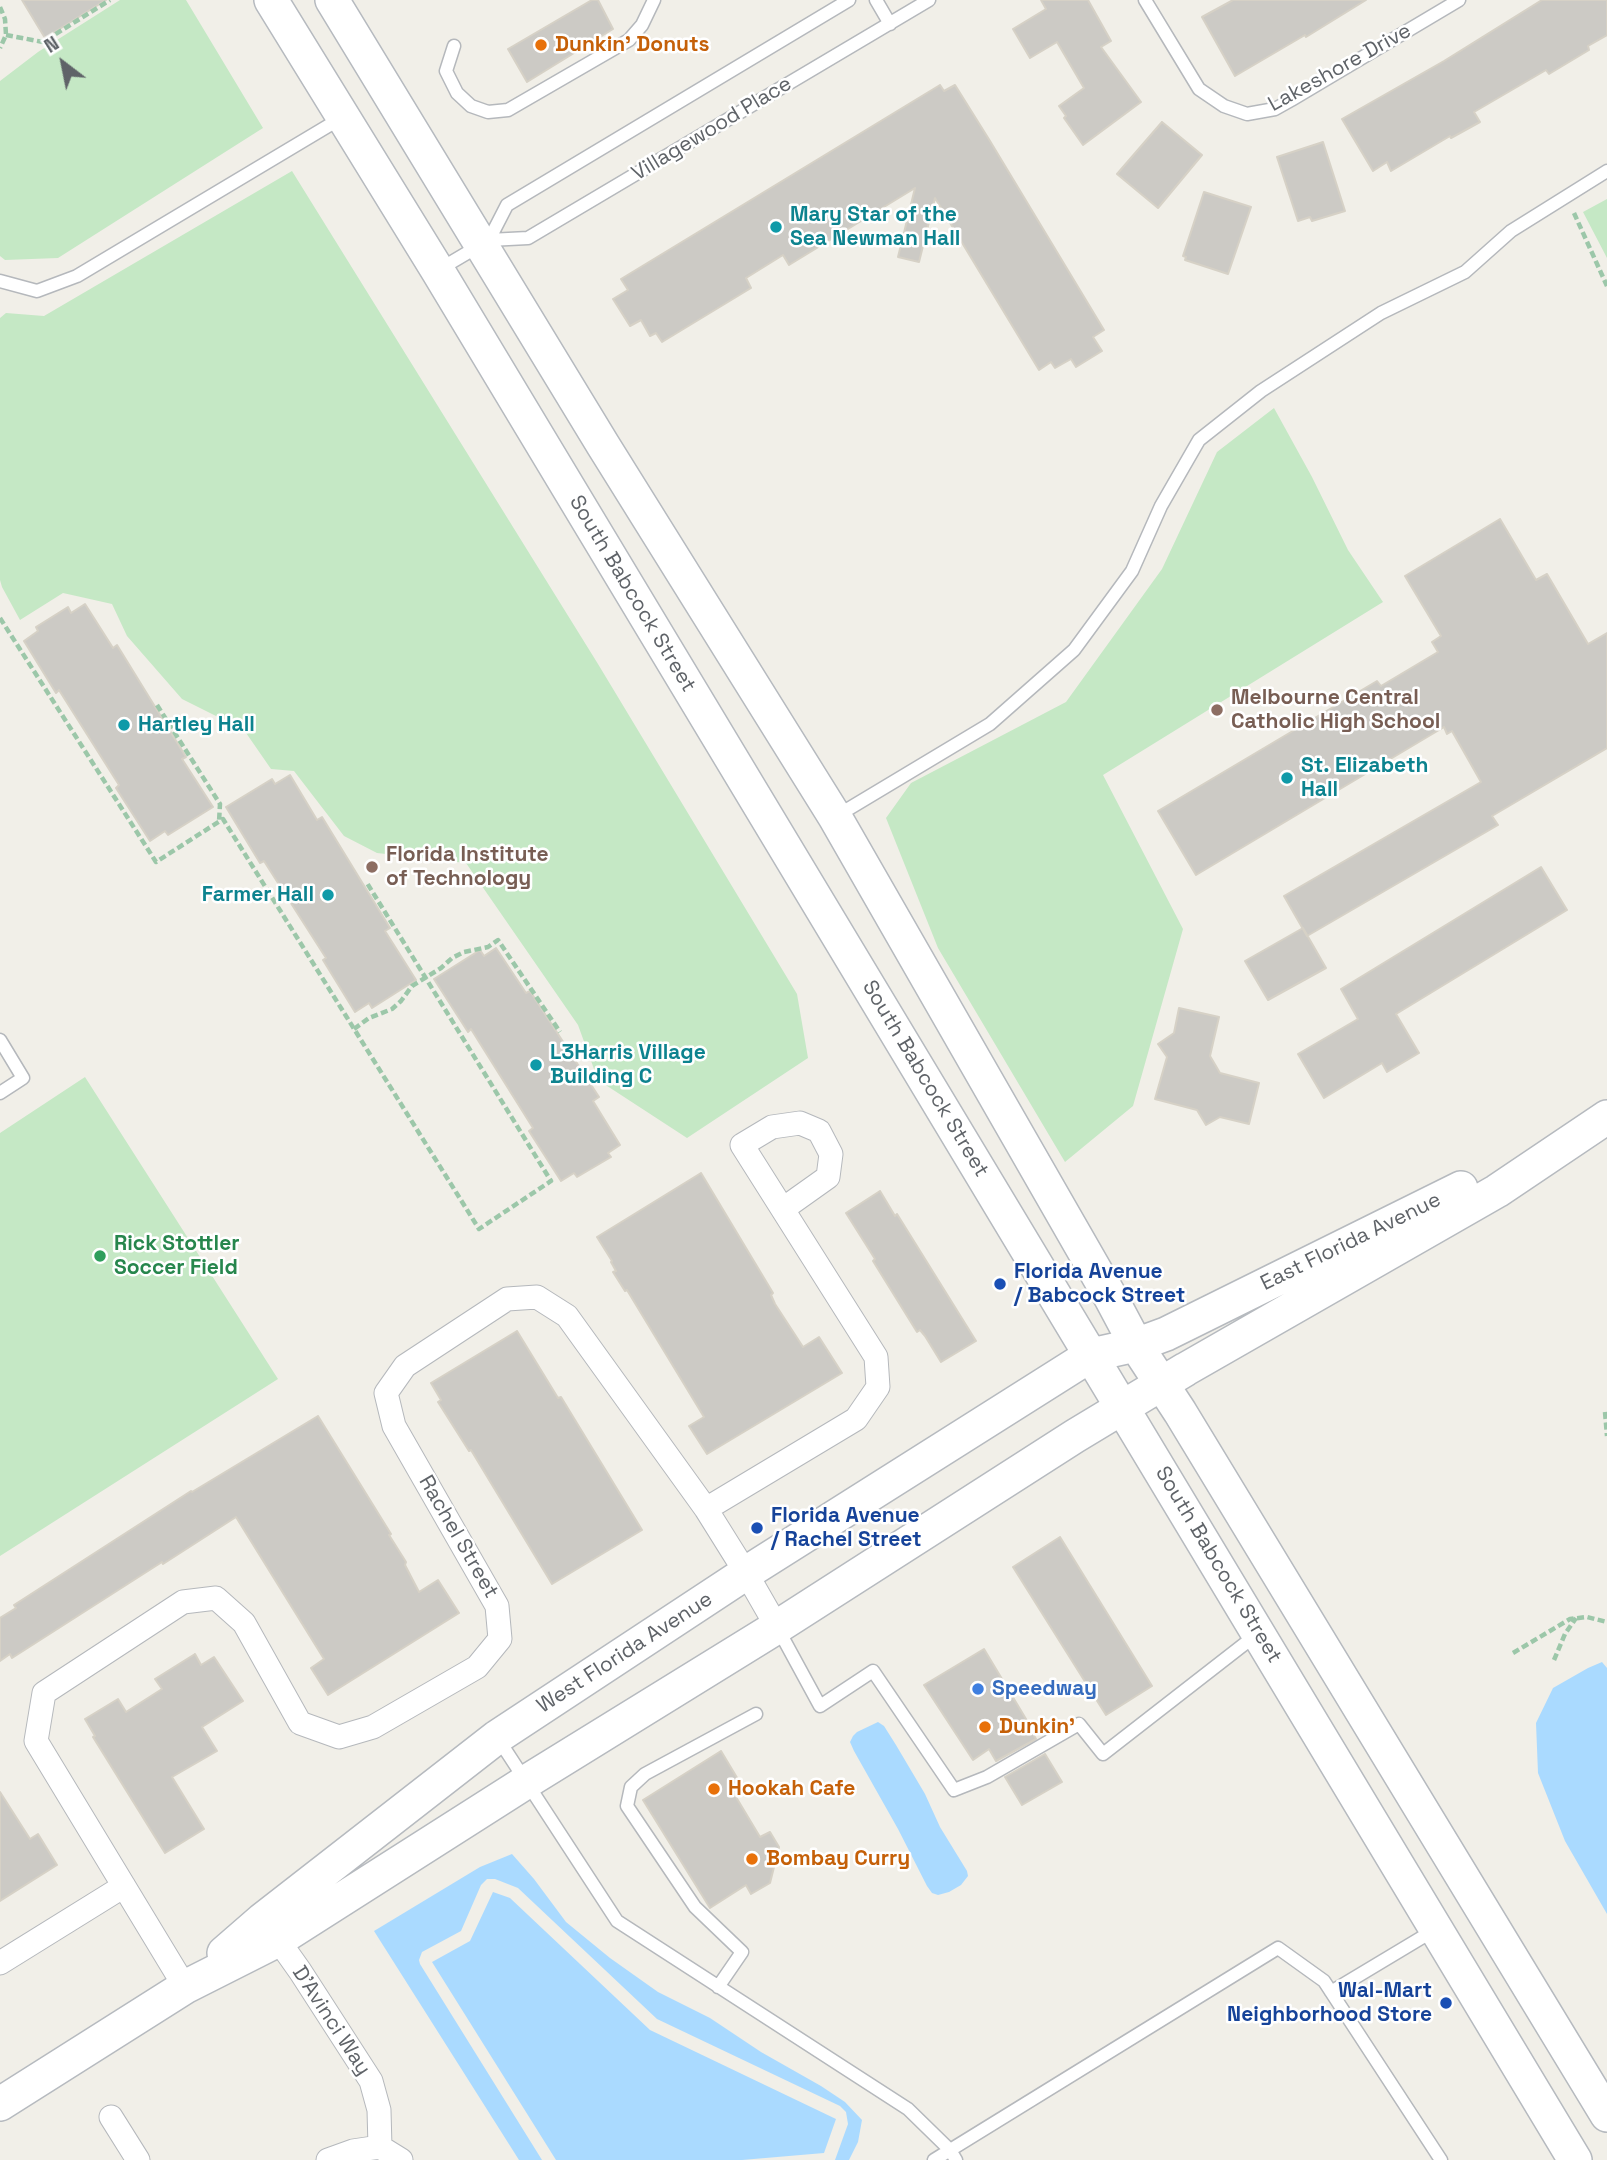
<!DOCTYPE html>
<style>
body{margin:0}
#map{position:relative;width:1607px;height:2160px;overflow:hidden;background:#f1efe8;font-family:"Space Grotesk",sans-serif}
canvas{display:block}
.north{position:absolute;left:28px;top:28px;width:70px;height:70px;-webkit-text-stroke:5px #fff;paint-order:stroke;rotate:328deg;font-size:19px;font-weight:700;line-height:28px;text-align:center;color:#5f6368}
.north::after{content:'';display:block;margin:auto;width:24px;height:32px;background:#5f6368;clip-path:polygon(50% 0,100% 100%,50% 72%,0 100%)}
</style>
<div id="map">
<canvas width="1607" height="2160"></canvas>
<div class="north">N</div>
</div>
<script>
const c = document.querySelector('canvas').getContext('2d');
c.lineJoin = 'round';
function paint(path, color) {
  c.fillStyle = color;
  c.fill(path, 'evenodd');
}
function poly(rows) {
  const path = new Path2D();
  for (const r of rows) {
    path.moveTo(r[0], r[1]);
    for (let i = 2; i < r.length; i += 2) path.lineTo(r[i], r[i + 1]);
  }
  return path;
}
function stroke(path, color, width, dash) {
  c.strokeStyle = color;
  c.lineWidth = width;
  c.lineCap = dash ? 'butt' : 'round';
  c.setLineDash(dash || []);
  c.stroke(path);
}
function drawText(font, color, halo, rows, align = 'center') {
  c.font = font + ' "Space Grotesk",sans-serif';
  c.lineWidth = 5;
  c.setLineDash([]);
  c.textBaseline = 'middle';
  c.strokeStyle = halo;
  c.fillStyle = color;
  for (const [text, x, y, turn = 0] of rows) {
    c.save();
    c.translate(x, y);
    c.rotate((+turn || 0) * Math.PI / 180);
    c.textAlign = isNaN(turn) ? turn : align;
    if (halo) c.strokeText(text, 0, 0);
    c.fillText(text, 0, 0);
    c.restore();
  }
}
paint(poly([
 [120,0,186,0,263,128,58,258,5,260,0,256,0,81,38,52],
 [292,171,598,664,797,994,808,1058,687,1138,598,1080,578,1025,466,863,377,853,344,836,294,771,271,769,244,730,182,699,127,636,112,604,63,593,20,620,2,587,0,580,0,318,6,313,44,316],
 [1607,199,1607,258,1583,212],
 [1274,408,1312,477,1348,550,1383,602,1103,775,1183,929,1133,1106,1065,1162,938,948,886,818,911,783,1066,702,1162,569,1217,452],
 [85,1077,278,1379,0,1556,0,1133]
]), '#c5e8c5');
paint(poly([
 [1602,1662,1607,1668,1607,1914,1565,1841,1538,1773,1536,1723,1553,1688,1588,1668],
 [878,1722,884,1726,896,1745,925,1794,940,1827,967,1871,968,1876,961,1885,949,1892,938,1895,932,1893,927,1886,898,1829,854,1751,850,1742,853,1736,857,1732],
 [512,1854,534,1879,566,1922,610,1958,658,1992,710,2018,761,2052,821,2086,845,2102,862,2120,858,2142,849,2160,835,2160,848,2124,846,2112,840,2106,657,2019,518,1888,495,1879,487,1879,481,1885,461,1931,422,1952,419,1960,420,1964,542,2160,519,2160,374,1931,480,1867],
 [493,1892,510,1898,650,2030,836,2119,824,2153,742,2160,556,2160,432,1962,470,1941]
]), '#aadaff');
const building = poly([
 [22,0,106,0,45,38,22,0],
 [592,0,598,0,613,29,527,82,508,49,592,0],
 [1041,0,1088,0,1111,41,1101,47,1141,102,1083,145,1064,118,1066,116,1059,106,1084,88,1057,42,1030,58,1013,29,1046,9,1041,0],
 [1233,0,1366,0,1306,37,1305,35,1235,76,1202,17,1233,0],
 [1542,0,1607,0,1607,35,1588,46,1589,50,1549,74,1546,70,1474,112,1480,122,1451,138,1450,136,1391,171,1387,162,1373,171,1342,119,1444,61,1542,0],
 [940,85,944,91,955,85,990,141,1104,330,1093,337,1102,351,1076,367,1071,359,1055,368,1051,362,1039,370,935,198,919,262,898,257,915,188,789,265,783,255,746,278,751,288,662,342,656,333,650,336,641,320,630,326,613,299,628,290,621,279,940,85],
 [1162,122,1202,155,1158,208,1117,174,1162,122],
 [1323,142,1345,211,1312,221,1310,217,1298,221,1277,157,1323,142],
 [1204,192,1251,207,1228,274,1185,260,1186,257,1183,256,1204,192],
 [1500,519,1536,580,1547,574,1588,644,1607,633,1607,748,1492,816,1498,825,1307,936,1284,896,1481,782,1452,731,1447,734,1444,727,1196,875,1158,811,1377,681,1381,686,1438,652,1432,642,1441,636,1405,576,1500,519],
 [85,604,113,648,117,645,186,757,182,759,213,807,168,835,165,831,150,841,116,788,119,785,59,690,56,693,24,641,38,631,36,627,68,607,71,613,85,604],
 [290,775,317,820,322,817,390,928,385,931,416,980,372,1008,369,1003,355,1012,323,960,326,958,264,861,260,863,226,807,272,779,275,784,290,775],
 [1541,867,1567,910,1396,1014,1419,1053,1387,1072,1382,1063,1324,1098,1298,1054,1358,1019,1341,989,1541,867],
 [1303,928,1326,968,1268,1000,1245,961,1303,928],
 [496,948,526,993,530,991,599,1097,593,1101,620,1145,608,1153,611,1157,577,1177,574,1173,561,1181,529,1131,533,1128,471,1029,468,1032,434,979,480,950,484,956,496,948],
 [1179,1008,1219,1017,1210,1056,1220,1073,1259,1083,1249,1124,1220,1117,1206,1125,1197,1110,1155,1099,1167,1057,1158,1044,1174,1033,1179,1008],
 [701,1173,773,1293,771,1295,775,1304,803,1347,819,1337,842,1373,707,1454,689,1426,704,1417,627,1290,625,1291,613,1272,616,1271,611,1262,612,1261,597,1237,701,1173],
 [880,1191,895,1216,897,1214,976,1341,941,1362,925,1336,920,1330,917,1332,873,1261,875,1259,846,1213,880,1191],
 [517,1331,558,1398,561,1397,642,1530,552,1584,471,1450,469,1451,438,1402,441,1400,431,1383,517,1331],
 [318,1416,391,1534,389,1535,406,1562,405,1565,419,1592,438,1580,459,1613,328,1695,311,1668,324,1659,236,1517,163,1564,162,1562,12,1658,10,1654,0,1661,0,1618,16,1608,14,1605,191,1491,192,1492,318,1416],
 [1060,1537,1152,1686,1106,1715,1013,1567,1060,1537],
 [984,1649,1029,1724,1028,1725,1036,1739,996,1761,989,1749,973,1760,924,1685,984,1649],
 [195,1654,201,1665,214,1657,243,1701,202,1727,217,1751,172,1777,204,1829,165,1853,93,1737,95,1736,85,1719,118,1699,126,1712,162,1689,155,1679,195,1654],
 [721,1751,742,1786,733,1792,760,1837,770,1832,779,1847,770,1883,751,1894,746,1885,710,1908,643,1800,721,1751],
 [1045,1754,1062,1782,1022,1805,1005,1777,1045,1754],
 [0,1792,30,1839,38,1834,57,1865,0,1901,0,1792]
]);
paint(building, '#cccac5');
stroke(building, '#d6d1c6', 2);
const lane = poly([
 [876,0,890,24],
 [1145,0,1199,89,1224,106,1247,114,1275,109,1291,100,1459,0],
 [454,46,446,71,457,93,471,106,488,112,508,110,629,40,642,25,654,0],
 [489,240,507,205,849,0],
 [440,269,489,240,528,238,929,0],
 [0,281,37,291,77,276,343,117],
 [835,817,990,724,1074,650,1132,571,1161,506,1199,440,1261,391,1381,313,1465,272,1511,231,1607,171],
 [0,1040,23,1078,0,1093],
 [777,1627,820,1706,873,1671,954,1790,987,1777,1079,1724,1103,1754,1256,1635],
 [497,1737,617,1921,908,2109,950,2150,956,2160],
 [718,1987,742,1952,695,1907,627,1806,631,1787,645,1774,756,1714],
 [1331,1992,1436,1929],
 [934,2160,1278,1948,1324,1981,1441,2160]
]);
const street = poly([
 [706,1509,856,1419,878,1387,876,1357,742,1145,772,1127,800,1123,819,1131,831,1154,828,1177,783,1209],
 [278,1940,300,1971,371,2081,379,2110,380,2147],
 [0,1963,124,1886],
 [185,1987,36,1741,44,1693,183,1602,216,1598,244,1623,300,1723,339,1737,373,1727,477,1667,500,1639,497,1606,394,1426,386,1393,405,1366,507,1299,537,1297,567,1316,706,1509,746,1573,777,1627],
 [111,2117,138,2160],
 [328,2160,353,2151,380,2147,401,2160]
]);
const secondary = poly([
 [271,0,438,271,1575,2160],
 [332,0,603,445,835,817,1111,1298,1136,1345,1180,1412,1607,2115],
 [224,1953,262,1920,497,1737,746,1573,1091,1355,1136,1345,1166,1334,1461,1188],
 [0,2104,185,1987,278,1940,526,1782,777,1627,1075,1436,1186,1369,1497,1191,1607,1117]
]);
stroke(lane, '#b5b8bc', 15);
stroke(street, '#b5b8bc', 25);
stroke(secondary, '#b6babf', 36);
stroke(poly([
 [0,7,5,19,6,35,0,48],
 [6,35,43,42,110,0],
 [1574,213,1607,286],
 [0,618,156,862,223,819,479,1229,551,1181,367,883],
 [157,705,220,804,219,822],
 [354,1029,369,1018,392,1009,401,1001,412,986,441,968,452,958,464,952,488,947,498,940,560,1032],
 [1605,1412,1607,1436],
 [1513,1653,1570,1619,1587,1617,1607,1622],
 [1554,1660,1565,1634,1576,1618]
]), '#9cc7a9', 4.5, [7, 3.5]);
stroke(lane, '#fff', 12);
stroke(street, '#fff', 23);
stroke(secondary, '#fff', 33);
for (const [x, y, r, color] of [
 [541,45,7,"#e8710a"],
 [776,227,7,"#0f9aa8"],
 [1217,710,7,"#8d6e63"],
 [124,725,7,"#0f9aa8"],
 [1287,778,7,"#0f9aa8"],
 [372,867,7,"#8d6e63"],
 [328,895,7,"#0f9aa8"],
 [536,1065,7,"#0f9aa8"],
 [100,1256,7,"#2e9e5b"],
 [1000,1284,7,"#1a4fb4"],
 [757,1528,7,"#1a4fb4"],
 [978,1689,7,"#3f7fe0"],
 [985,1727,7,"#e8710a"],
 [714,1789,7,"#e8710a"],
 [752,1859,7,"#e8710a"],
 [1446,2003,7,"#1a4fb4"]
]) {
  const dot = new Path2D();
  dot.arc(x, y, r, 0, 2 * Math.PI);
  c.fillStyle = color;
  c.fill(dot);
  stroke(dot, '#fff', 2.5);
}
drawText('bold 21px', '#c56008', '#fff', [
 ["Dunkin' Donuts",555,45],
 ["Dunkin'",999,1727],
 ["Hookah Cafe",728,1789],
 ["Bombay Curry",766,1859]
], 'left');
drawText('21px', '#5f6368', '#fff', [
 ["Lakeshore Drive",1340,68,-29],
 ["Villagewood Place",712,129,-31],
 ["South Babcock Street",632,594,59],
 ["South Babcock Street",925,1079,59],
 ["East Florida Avenue",1351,1242,-26],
 ["Rachel Street",458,1537,60],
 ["South Babcock Street",1218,1565,59],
 ["West Florida Avenue",625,1653,-33],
 ["D'Avinci Way",331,2021,57]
]);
drawText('bold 21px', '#0d838f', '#fff', [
 ["Mary Star of the",790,215],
 ["Sea Newman Hall",790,239],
 ["Hartley Hall",138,725],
 ["St. Elizabeth",1301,766],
 ["Hall",1301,790],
 ["Farmer Hall",314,895,"right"],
 ["L3Harris Village",550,1053],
 ["Building C",550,1077]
], 'left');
drawText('bold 21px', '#785e54', '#fff', [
 ["Melbourne Central",1231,698],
 ["Catholic High School",1231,722],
 ["Florida Institute",386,855],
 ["of Technology",386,879]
], 'left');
drawText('bold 21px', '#27864d', '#fff', [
 ["Rick Stottler",114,1244],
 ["Soccer Field",114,1268]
], 'left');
drawText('bold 21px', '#164399', '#fff', [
 ["Florida Avenue",1014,1272],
 ["/ Babcock Street",1014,1296],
 ["Florida Avenue",771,1516],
 ["/ Rachel Street",771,1540],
 ["Wal-Mart",1432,1991,"right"],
 ["Neighborhood Store",1432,2015,"right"]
], 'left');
drawText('bold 21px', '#366cbe', '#fff', [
 ["Speedway",992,1689]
], 'left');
</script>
